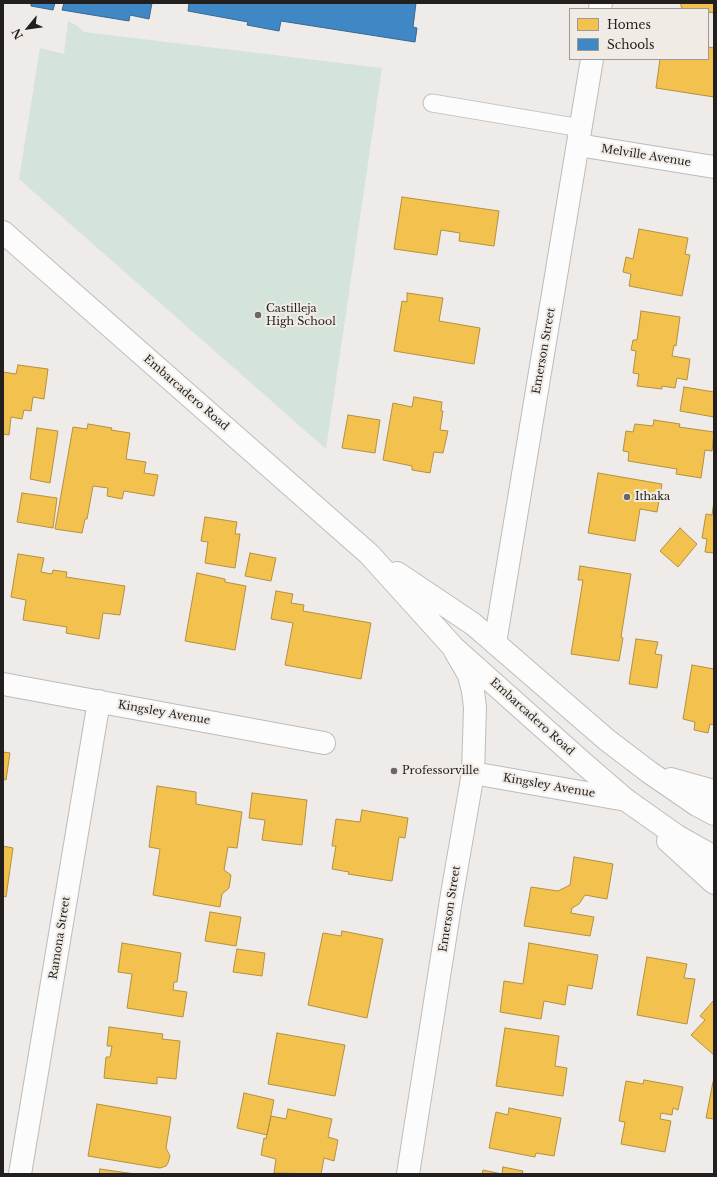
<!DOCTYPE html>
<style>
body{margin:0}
#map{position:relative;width:717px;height:1177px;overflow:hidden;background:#eeebe9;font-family:"Libre Baskerville",serif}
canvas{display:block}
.frame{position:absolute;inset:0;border:4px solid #221f1e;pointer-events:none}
.legend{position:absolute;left:569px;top:8px;width:140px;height:52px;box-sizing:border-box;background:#f1ebe6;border:1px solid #9e9996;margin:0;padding:5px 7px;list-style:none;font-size:12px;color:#221f1e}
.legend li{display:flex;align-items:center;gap:8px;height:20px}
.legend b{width:20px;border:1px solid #9e9996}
.north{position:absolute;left:8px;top:8px;width:40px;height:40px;-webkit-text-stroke:3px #f1ebe6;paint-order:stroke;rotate:241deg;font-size:11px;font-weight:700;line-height:16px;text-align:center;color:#221f1e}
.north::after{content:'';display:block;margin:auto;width:14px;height:18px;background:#221f1e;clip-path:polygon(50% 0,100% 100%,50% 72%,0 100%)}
</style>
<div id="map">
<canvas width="717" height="1177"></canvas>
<div class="frame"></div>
<ul class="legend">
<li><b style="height:11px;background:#f2c14e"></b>Homes</li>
<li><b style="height:11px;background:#3f88c5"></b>Schools</li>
</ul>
<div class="north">N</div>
</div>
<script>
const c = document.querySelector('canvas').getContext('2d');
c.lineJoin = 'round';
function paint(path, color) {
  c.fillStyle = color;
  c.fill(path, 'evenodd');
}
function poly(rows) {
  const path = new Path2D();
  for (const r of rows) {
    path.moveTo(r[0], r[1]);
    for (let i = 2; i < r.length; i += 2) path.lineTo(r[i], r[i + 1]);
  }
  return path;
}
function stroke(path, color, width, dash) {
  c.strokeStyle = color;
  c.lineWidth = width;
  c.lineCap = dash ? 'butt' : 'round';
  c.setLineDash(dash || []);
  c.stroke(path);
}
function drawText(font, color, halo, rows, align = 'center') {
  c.font = font + ' "Libre Baskerville",serif';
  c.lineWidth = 4;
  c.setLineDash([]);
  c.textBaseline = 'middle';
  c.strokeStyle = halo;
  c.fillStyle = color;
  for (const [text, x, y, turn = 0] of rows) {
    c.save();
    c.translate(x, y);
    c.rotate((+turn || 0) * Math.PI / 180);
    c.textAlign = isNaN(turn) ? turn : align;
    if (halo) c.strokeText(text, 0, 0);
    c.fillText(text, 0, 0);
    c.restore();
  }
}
paint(poly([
 [68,21,76,25,84,32,382,68,326,449,19,179,40,48,64,54]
]), '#d5e4db');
const homes = poly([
 [681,3,714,3,714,13,708,12,708,9,683,9,683,8,681,7,681,3],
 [708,47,714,48,714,97,656,88,660,59,708,59,708,47],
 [402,197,499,211,494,246,459,241,460,233,441,230,437,255,394,249,402,197],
 [639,229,688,238,685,254,690,255,682,296,629,286,631,274,623,272,626,257,633,259,639,229],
 [407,293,443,298,439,321,480,328,474,364,394,351,402,301,407,302,407,293],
 [641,311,680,317,676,346,674,345,672,356,690,359,687,380,677,378,675,388,662,386,662,389,637,386,639,374,633,373,636,351,631,350,633,340,637,340,641,311],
 [18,365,48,369,44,399,33,397,31,411,24,410,22,419,11,417,9,435,3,434,3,372,16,374,18,365],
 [684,387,714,392,714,417,680,411,684,387],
 [414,397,442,402,441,411,443,411,440,430,448,431,443,453,434,452,430,473,412,470,412,466,383,460,393,403,412,407,414,397],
 [348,415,380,420,375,453,342,448,348,415],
 [654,420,680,424,679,427,714,432,712,451,705,450,701,478,676,474,677,469,628,461,629,452,623,451,626,431,633,432,635,424,653,426,654,420],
 [88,424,112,428,111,430,130,433,126,459,146,462,144,473,158,475,154,496,124,491,122,499,107,496,108,488,93,486,87,519,85,519,82,533,55,529,73,427,87,429,88,424],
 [37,428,58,431,50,483,30,479,37,428],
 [598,473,662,484,657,512,640,509,635,541,588,533,598,473],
 [22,493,57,498,53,528,17,522,22,493],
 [714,501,714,553,705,552,707,539,702,538,706,514,712,515,714,501],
 [205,517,237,522,235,534,240,534,235,568,205,563,208,542,201,541,205,517],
 [680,528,697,544,678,567,660,551,680,528],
 [250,553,276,558,271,581,245,576,250,553],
 [18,554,44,558,41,572,52,574,53,570,67,572,66,577,125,586,120,615,103,613,99,639,66,633,67,627,23,620,26,600,11,597,18,554],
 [580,566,631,574,621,637,623,638,619,661,571,654,583,580,578,580,580,566],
 [197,573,225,579,225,582,246,586,235,650,185,641,197,573],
 [276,591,293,594,291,603,304,605,303,611,371,623,361,679,285,665,293,623,271,619,276,591],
 [636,639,658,642,655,654,662,655,657,688,629,684,636,639],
 [692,665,714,669,714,725,710,724,708,733,694,730,695,722,683,719,692,665],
 [3,752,10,753,6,780,3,779,3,752],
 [157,786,196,792,196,804,242,812,237,848,228,847,224,870,231,875,229,888,222,894,220,907,153,895,160,849,149,847,157,786],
 [252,793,307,800,302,845,262,840,265,820,249,818,252,793],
 [362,810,408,818,405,838,399,837,392,881,348,874,349,872,332,869,336,846,332,846,336,819,360,822,362,810],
 [3,846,13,848,6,897,3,896,3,846],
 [574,857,613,864,607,899,585,895,579,904,572,908,571,913,594,917,590,936,524,926,531,887,558,891,570,885,574,857],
 [210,912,241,917,236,946,205,941,210,912],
 [342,931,383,939,367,1018,308,1005,323,933,341,936,342,931],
 [122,943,181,953,177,982,174,982,173,990,187,992,183,1017,127,1008,132,974,118,972,122,943],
 [529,943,598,955,592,989,568,985,565,1005,544,1001,541,1019,500,1012,504,981,523,984,529,943],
 [237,949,265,953,262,976,233,972,237,949],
 [647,957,687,964,684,978,695,979,687,1024,637,1015,647,957],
 [714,1000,714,1055,691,1035,705,1020,700,1016,714,1000],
 [109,1027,163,1034,162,1039,180,1041,176,1079,157,1077,157,1084,104,1078,106,1057,110,1057,112,1046,107,1046,109,1027],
 [505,1028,559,1036,555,1066,567,1068,563,1096,496,1086,505,1028],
 [277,1033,345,1045,335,1096,268,1084,277,1033],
 [644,1080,683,1087,678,1110,673,1108,672,1115,661,1113,660,1119,671,1121,665,1152,621,1144,625,1122,619,1121,626,1081,643,1084,644,1080],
 [713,1082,714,1082,714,1119,706,1118,713,1082],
 [244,1093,274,1100,267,1135,237,1128,244,1093],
 [97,1104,171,1117,166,1148,170,1156,168,1163,166,1166,160,1168,88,1156,97,1104],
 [509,1108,561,1118,554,1156,536,1153,535,1157,489,1148,496,1112,508,1115,509,1108],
 [288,1109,332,1119,328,1137,338,1140,334,1161,324,1158,321,1174,274,1173,276,1159,261,1155,264,1138,266,1139,271,1116,286,1119,288,1109],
 [503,1167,523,1171,522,1174,482,1174,483,1170,502,1174,503,1167],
 [100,1169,135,1174,99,1174,100,1169]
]);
paint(homes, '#f2c14e');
stroke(homes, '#b49040', 1);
const schools = poly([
 [31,3,55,3,53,10,31,6,31,3],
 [64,3,152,3,149,19,130,15,129,21,62,10,64,3],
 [189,3,416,3,413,27,417,28,415,42,281,21,279,31,247,25,248,22,188,11,189,3]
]);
paint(schools, '#3f88c5');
stroke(schools, '#366893', 1);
const service = poly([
 [432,103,581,128]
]);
const minor = poly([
 [600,9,601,3],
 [578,145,714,167],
 [495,643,592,59],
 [3,684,324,743],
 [473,773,626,800],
 [20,1174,99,701],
 [408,1174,451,900,473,773,475,708,473,691,469,675,455,651]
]);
const primary = poly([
 [3,232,369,554,454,648,583,763,626,800,677,836,714,857],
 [397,573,473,624,607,740,649,772,697,805,714,814],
 [671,779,714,791],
 [668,841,714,883]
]);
stroke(service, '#bebcba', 19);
stroke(minor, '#bebcba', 24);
stroke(primary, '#bebcba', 24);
stroke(service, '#fcfcfc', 17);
stroke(minor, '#fcfcfc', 22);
stroke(primary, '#fcfcfc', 22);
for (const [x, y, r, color] of [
 [258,315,4,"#696665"],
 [627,497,4,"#696665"],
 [394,771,4,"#696665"]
]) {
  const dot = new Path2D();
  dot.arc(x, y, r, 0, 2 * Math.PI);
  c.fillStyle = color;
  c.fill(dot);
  stroke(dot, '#f1ebe6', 1.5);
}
drawText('11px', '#221f1e', '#f1ebe6', [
 ["Melville Avenue",646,156,9],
 ["Emerson Street",544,351,-80],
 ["Embarcadero Road",186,393,41],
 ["Kingsley Avenue",164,713,10],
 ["Embarcadero Road",532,717,42],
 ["Kingsley Avenue",549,786,10],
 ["Emerson Street",450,909,-81],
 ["Ramona Street",60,938,-81]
]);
drawText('11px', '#221f1e', '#f1ebe6', [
 ["Castilleja",266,309],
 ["High School",266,322],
 ["Ithaka",635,497],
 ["Professorville",402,771]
], 'left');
</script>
